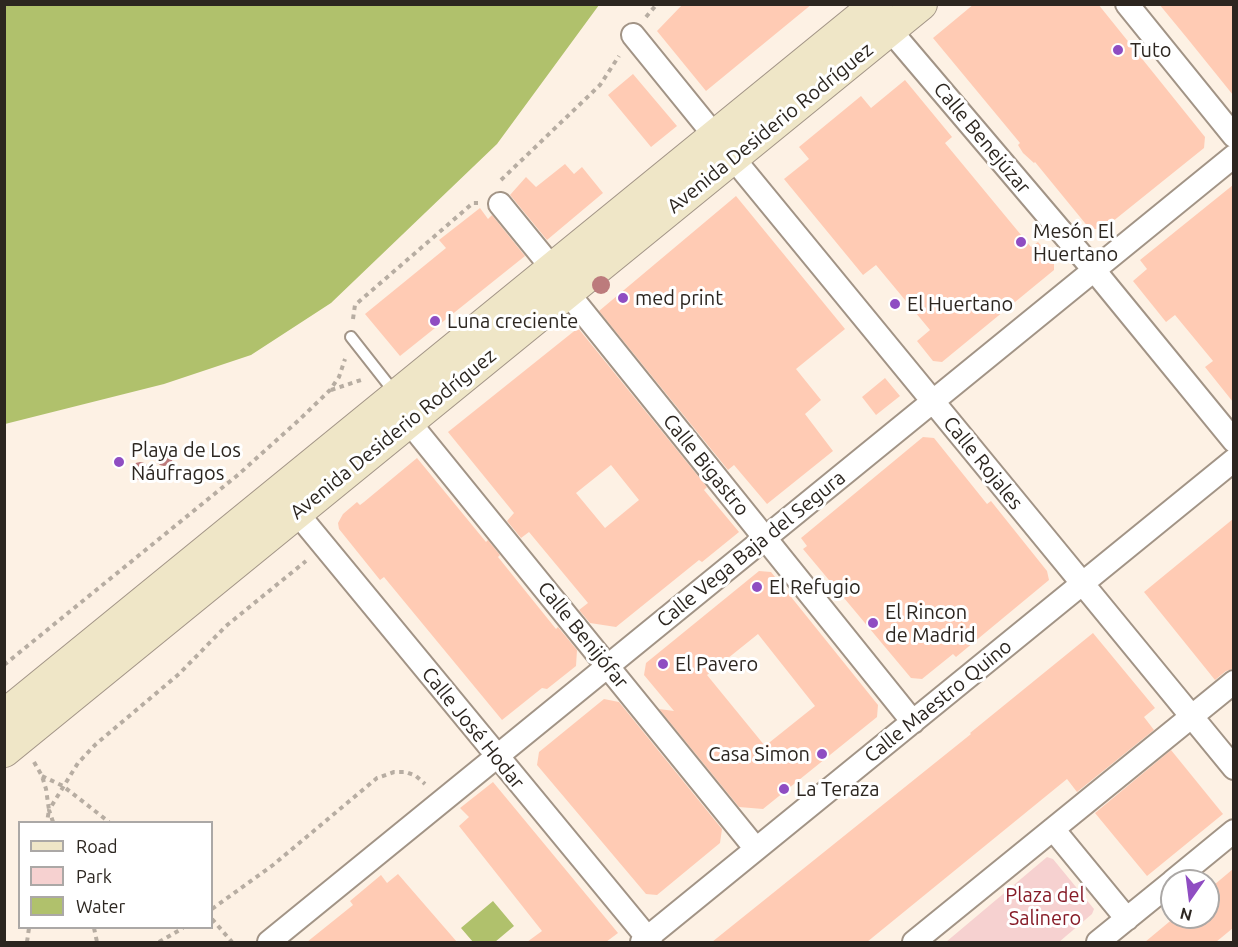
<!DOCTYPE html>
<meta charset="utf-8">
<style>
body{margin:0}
#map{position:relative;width:1238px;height:947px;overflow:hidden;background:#fdf1e4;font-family:Ubuntu,sans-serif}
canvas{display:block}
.frame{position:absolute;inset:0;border:6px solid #2c2620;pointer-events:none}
.legend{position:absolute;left:18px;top:821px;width:195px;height:108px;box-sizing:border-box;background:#fff;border:2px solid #aba8a6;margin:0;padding:8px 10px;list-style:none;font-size:18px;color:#2c2620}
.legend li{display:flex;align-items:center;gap:12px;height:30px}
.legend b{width:30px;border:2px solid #aba8a6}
.north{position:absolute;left:1160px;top:869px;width:60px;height:60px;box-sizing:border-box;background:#fff;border:2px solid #aba8a6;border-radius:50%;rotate:194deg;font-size:16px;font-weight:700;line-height:24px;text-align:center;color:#2c2620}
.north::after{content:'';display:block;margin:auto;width:21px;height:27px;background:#8f4dc2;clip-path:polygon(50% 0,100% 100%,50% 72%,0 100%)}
</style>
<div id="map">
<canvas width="1238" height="947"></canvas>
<div class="frame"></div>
<ul class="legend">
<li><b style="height:8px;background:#efe6c7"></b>Road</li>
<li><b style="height:16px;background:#f6d1d0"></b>Park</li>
<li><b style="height:16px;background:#b0c16c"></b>Water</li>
</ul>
<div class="north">N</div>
</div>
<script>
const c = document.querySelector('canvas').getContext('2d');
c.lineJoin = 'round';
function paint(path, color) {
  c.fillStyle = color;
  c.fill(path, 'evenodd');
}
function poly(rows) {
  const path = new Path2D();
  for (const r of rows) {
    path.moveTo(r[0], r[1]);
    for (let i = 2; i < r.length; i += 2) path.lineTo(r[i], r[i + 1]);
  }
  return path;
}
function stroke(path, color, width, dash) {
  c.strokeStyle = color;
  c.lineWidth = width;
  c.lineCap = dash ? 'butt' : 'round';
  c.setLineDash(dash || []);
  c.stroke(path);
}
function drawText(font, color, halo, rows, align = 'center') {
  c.font = font + ' Ubuntu,sans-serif';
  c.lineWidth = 6;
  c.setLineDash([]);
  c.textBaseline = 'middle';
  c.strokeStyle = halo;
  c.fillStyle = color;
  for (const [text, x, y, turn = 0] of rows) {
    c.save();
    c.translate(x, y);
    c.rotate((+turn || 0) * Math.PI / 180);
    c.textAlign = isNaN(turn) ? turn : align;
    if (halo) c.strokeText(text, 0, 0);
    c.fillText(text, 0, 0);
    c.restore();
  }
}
paint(poly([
 [1047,857,1053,859,1094,909,1092,914,1059,942,946,942]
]), '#f6d1d0');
paint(poly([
 [4,5,5,4,599,5,497,144,331,303,251,355,164,384,5,424],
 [493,901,514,926,495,942,473,942,461,928]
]), '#b0c16c');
paint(poly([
 [683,4,812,4,706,91,657,31],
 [974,4,1098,4,1205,137,1204,148,1102,230,1089,228,1035,162,1034,163,1023,153,1018,145,1020,143,933,38],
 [1159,4,1233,4,1233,95,1187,38],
 [633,74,677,126,651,147,608,95],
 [905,80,952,137,945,143,1031,247,1038,242,1054,261,1054,270,942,362,933,361,917,341,930,330,876,265,863,275,784,179,809,159,799,147,861,96,871,108],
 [565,164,574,174,582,167,603,193,547,240,510,195,526,177,536,187],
 [1233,185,1233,402,1205,367,1213,361,1175,315,1166,322,1133,281,1147,269,1140,260],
 [736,196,845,329,796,369,821,400,805,414,833,451,767,504,734,465,728,470,599,311],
 [480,208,488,219,492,215,525,256,400,356,365,314,446,248,439,240],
 [578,328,707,487,704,490,739,532,702,562,699,560,616,627,590,623,579,610,588,603,529,532,521,538,507,521,514,513,448,432],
 [611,465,639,500,605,528,576,493],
 [885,378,900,396,876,415,862,397],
 [923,437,934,438,987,504,991,501,1047,571,1049,580,956,657,953,654,922,679,911,678,803,549,807,546,801,538],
 [417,458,486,542,488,540,500,555,498,557,556,629,558,627,577,650,576,666,547,689,542,688,502,720,384,577,380,580,339,529,338,523,343,514,357,502,360,505,364,502],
 [1233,519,1233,669,1226,671,1215,680,1144,592],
 [759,571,771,572,878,705,877,717,763,809,739,807,659,709,674,711,644,675,646,663],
 [758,634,815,706,765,746,707,675],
 [1093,633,1155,708,1144,717,1154,730,1077,792,1067,779,867,942,712,942,971,734,970,733],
 [604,699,619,702,722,829,720,843,657,895,646,894,537,765,539,752],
 [1171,750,1223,814,1147,876,1095,813],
 [493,782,618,933,606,942,527,942,542,931,459,826,469,817,460,808],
 [1233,869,1233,928,1216,942,1145,942,1175,917,1208,917,1208,890],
 [398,874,457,942,307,942,353,905,350,901,381,875,387,883]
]), '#ffcbb4');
const lane = poly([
 [351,337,395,393]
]);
const street = poly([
 [1127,4,1234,136],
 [890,30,1094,270,1234,441],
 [633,35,715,136],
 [733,158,1234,768],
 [500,204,553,269],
 [567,292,913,722],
 [409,422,756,849],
 [297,513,651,942],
 [1053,829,1127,919],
 [1173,881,1234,831],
 [269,942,1234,156],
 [642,942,1234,460],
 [914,942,1234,682],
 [1098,942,1172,882]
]);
const secondary = poly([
 [4,716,877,4],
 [4,751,921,4]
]);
stroke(lane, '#a29486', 14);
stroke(street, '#a29486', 26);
stroke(secondary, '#a29486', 34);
stroke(poly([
 [646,17,657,4],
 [501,180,600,85,619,56],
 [353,319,355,305,473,203,478,203],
 [331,390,361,380],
 [4,665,239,474,300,419,330,390,339,377,345,359],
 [34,762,42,776,46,789,49,810,47,822],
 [42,776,63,786,109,822],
 [53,822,49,810,78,763,96,744,179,674,226,626,306,561],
 [212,909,273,865,377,778,394,772,406,772,416,776,425,784],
 [212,919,232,942],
 [94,928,97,942],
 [27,942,29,928],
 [159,942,183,928]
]), '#b7ada2', 4, [4.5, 4.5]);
stroke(lane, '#fff', 10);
stroke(street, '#fff', 22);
stroke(secondary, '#efe6c7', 32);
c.fillStyle = '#bc7b7c';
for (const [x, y] of [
 [601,285],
 [164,457],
 [140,471]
]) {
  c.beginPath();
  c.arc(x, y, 9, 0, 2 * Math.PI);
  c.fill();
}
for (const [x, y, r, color] of [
 [1118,50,6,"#8f4dc2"],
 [1021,242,6,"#8f4dc2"],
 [623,298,6,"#8f4dc2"],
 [895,304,6,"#8f4dc2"],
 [435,321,6,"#8f4dc2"],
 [119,462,6,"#8f4dc2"],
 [757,587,6,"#8f4dc2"],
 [873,623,6,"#8f4dc2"],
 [663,664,6,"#8f4dc2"],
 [822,754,6,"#8f4dc2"],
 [784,789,6,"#8f4dc2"]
]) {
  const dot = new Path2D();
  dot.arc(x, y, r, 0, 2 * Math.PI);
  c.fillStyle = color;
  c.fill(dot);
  stroke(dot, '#fff', 2);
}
drawText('20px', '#2c2620', '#fff', [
 ["Tuto",1130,50],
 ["Mesón El",1033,231],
 ["Huertano",1033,254],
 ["med print",635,298],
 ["El Huertano",907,304],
 ["Luna creciente",447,321],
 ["Playa de Los",131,450],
 ["Náufragos",131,473],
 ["El Refugio",769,587],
 ["El Rincon",885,612],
 ["de Madrid",885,635],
 ["El Pavero",675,664],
 ["Casa Simon",810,754,"right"],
 ["La Teraza",796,789]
], 'left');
drawText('20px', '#2c2620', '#fff', [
 ["Avenida Desiderio Rodríguez",770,128,-39],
 ["Calle Benejúzar",982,138,50],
 ["Avenida Desiderio Rodríguez",393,434,-39],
 ["Calle Rojales",983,463,51],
 ["Calle Bigastro",706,465,51],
 ["Calle Vega Baja del Segura",751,549,-39],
 ["Calle Benijófar",583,635,51],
 ["Calle Maestro Quino",938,701,-39],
 ["Calle José Hodar",473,728,51]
]);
drawText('20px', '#861b27', '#fff', [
 ["Plaza del",1045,895],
 ["Salinero",1045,918]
]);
</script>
